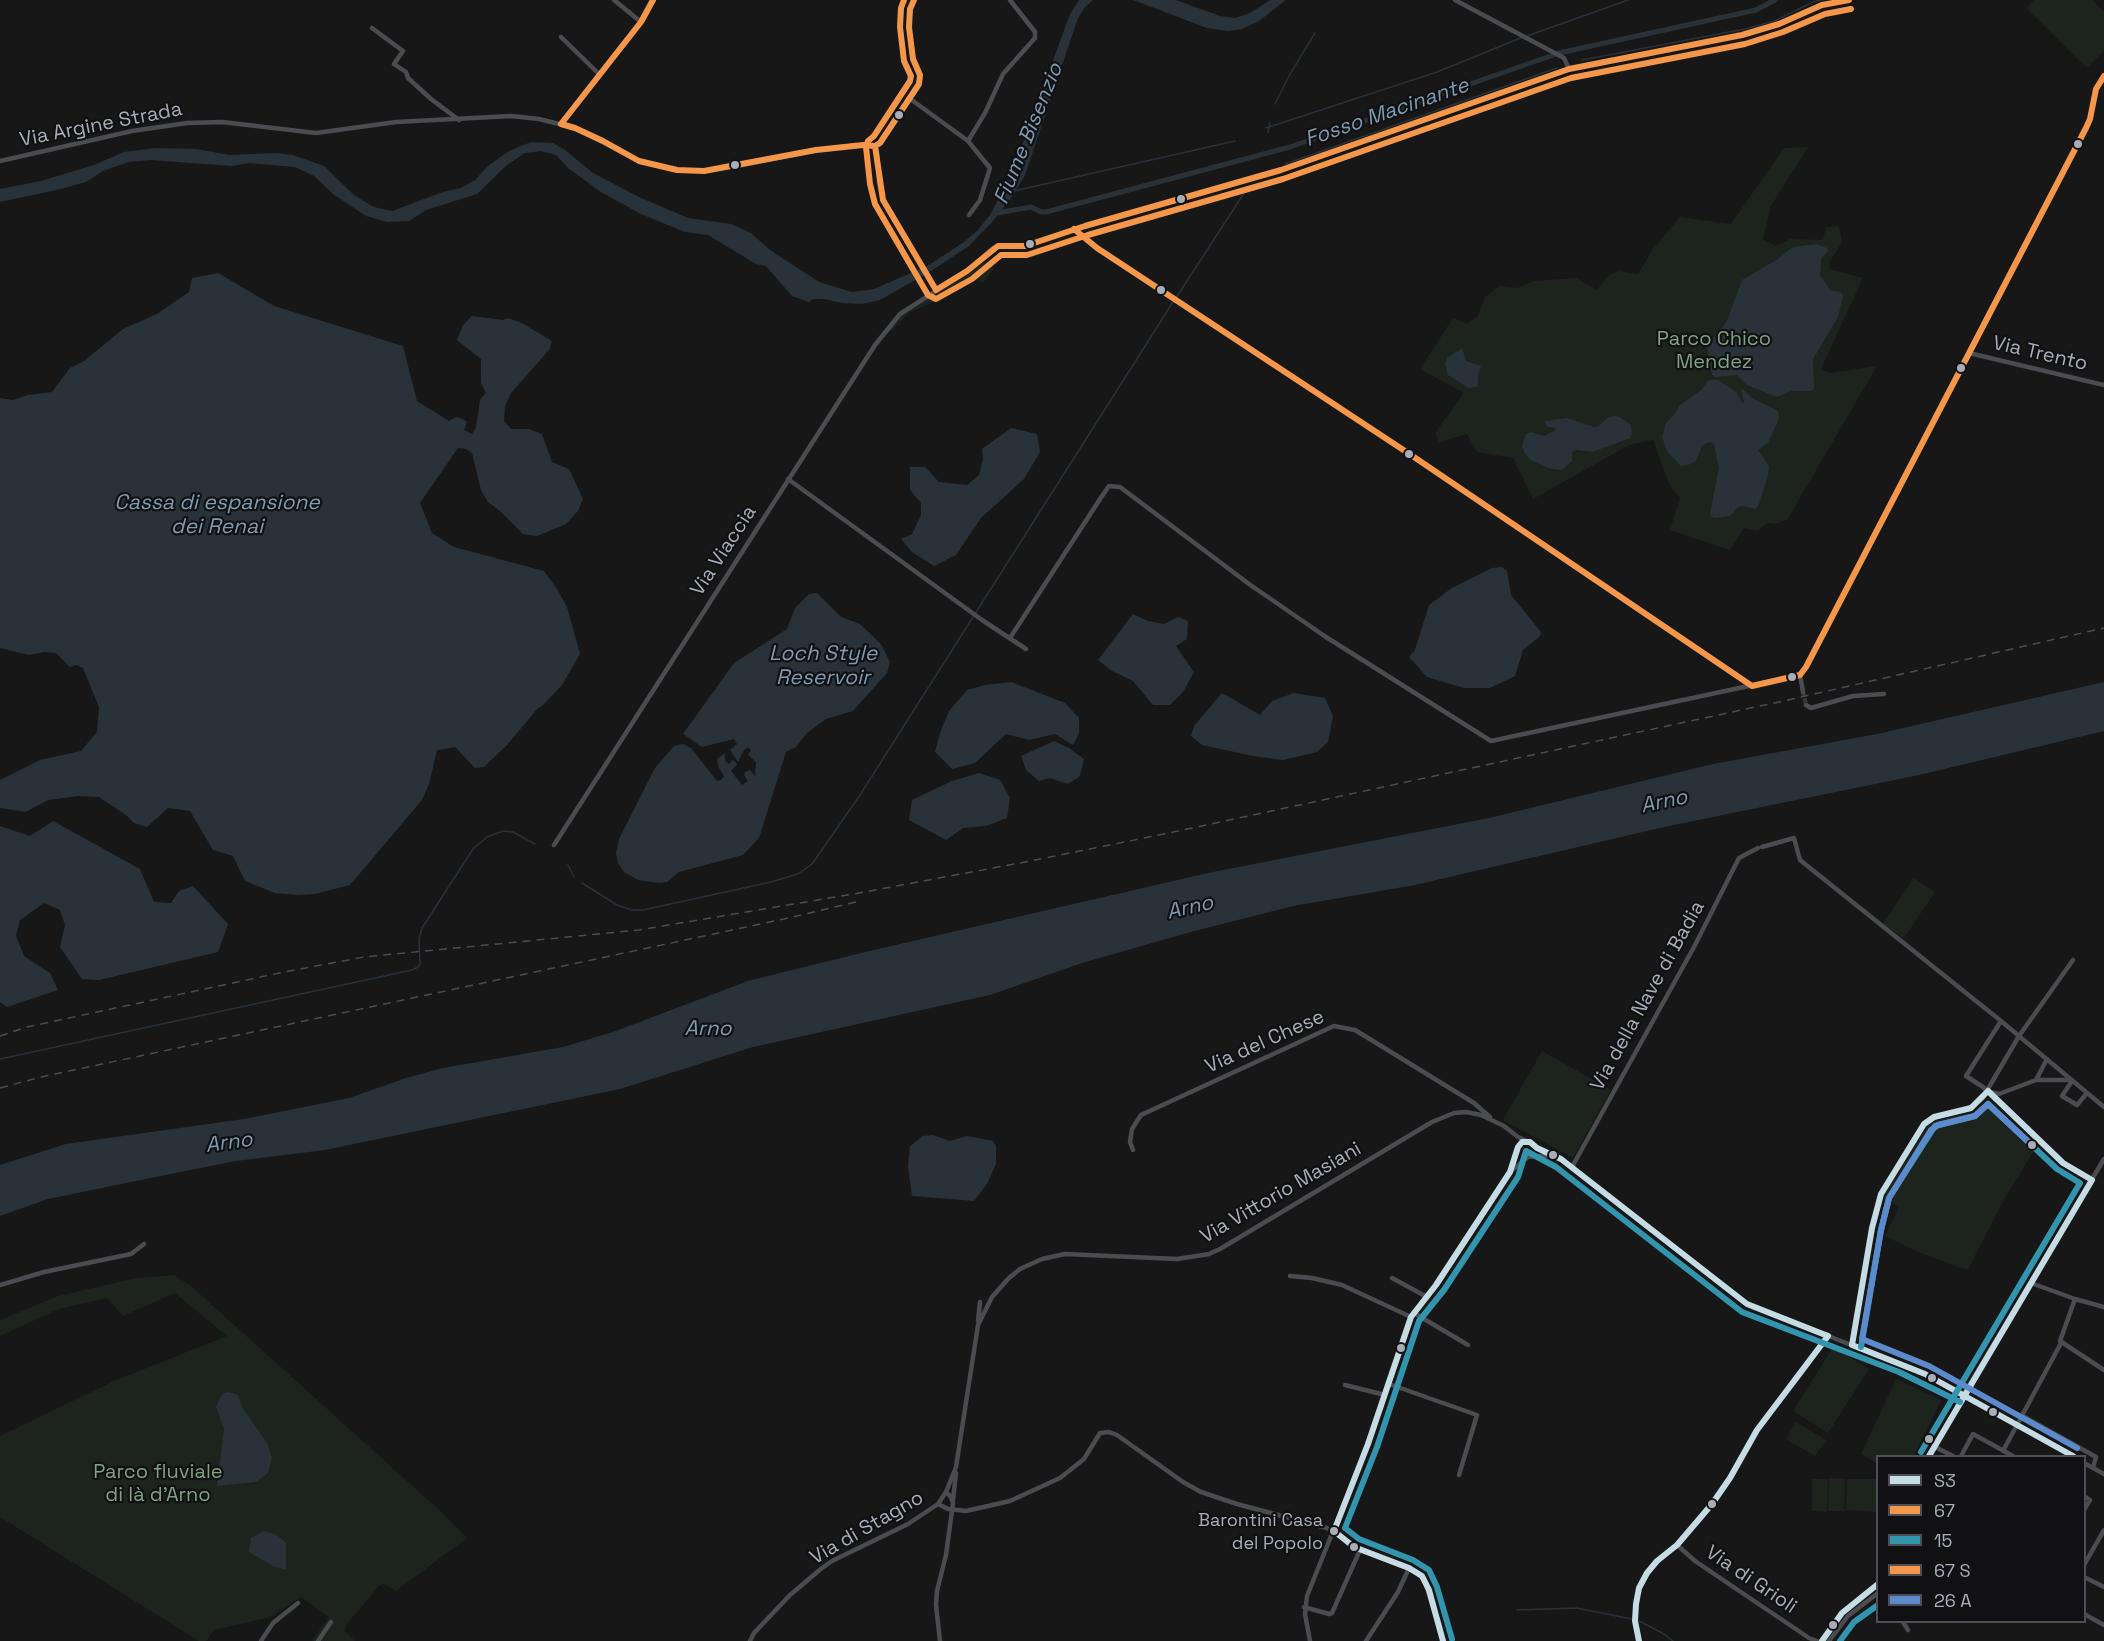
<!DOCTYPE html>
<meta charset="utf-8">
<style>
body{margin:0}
#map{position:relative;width:2104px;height:1641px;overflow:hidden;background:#171717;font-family:"Space Grotesk",sans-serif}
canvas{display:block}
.legend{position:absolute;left:1876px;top:1455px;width:210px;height:168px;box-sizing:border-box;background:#111113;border:2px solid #4d4f55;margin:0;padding:8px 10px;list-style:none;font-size:18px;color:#a8adb8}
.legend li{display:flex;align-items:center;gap:12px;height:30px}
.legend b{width:30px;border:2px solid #4d4f55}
</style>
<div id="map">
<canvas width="2104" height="1641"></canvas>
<ul class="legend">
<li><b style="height:8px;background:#c6dce5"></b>S3</li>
<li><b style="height:8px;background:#f4974b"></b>67</li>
<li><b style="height:8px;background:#3394ae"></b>15</li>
<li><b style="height:8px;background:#f4974b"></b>67 S</li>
<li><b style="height:8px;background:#5b8bcc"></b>26 A</li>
</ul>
</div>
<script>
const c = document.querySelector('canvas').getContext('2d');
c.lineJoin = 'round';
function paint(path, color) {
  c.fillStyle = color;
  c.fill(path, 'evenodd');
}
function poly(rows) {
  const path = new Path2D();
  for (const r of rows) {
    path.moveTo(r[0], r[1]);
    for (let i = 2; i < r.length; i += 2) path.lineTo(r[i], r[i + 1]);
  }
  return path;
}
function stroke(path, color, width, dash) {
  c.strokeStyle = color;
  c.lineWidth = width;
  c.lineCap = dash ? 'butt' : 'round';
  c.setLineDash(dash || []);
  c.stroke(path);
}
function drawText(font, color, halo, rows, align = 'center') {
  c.font = font + ' "Space Grotesk",sans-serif';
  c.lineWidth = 4.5;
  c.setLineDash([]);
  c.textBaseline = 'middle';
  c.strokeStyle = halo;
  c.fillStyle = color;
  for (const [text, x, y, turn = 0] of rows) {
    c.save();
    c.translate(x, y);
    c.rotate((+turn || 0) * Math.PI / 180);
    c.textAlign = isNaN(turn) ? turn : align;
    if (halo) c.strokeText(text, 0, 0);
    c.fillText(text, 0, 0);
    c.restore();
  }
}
paint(poly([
 [2034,0,2092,0,2104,12,2104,51,2087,68,2026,8],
 [1808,147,1771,206,1763,239,1775,246,1790,239,1823,240,1826,227,1839,226,1842,242,1829,263,1830,269,1863,278,1821,369,1830,373,1877,366,1787,520,1775,524,1767,523,1758,531,1744,528,1730,550,1670,530,1680,498,1670,486,1653,440,1629,445,1533,499,1513,458,1477,452,1467,434,1439,442,1435,433,1464,393,1420,369,1453,318,1467,324,1478,316,1485,297,1499,286,1518,288,1534,281,1577,278,1597,290,1609,275,1619,271,1638,274,1653,249,1680,217,1731,224,1784,148],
 [985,261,992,266,993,270,983,283,972,277,946,297,910,312,890,332,888,330,902,315,957,281],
 [1914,878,1935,892,1904,938,1883,924],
 [1542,1051,1611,1090,1573,1158,1503,1120],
 [1990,1101,2035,1149,2005,1198,1968,1269,1960,1268,1916,1251,1885,1236,1899,1208,1883,1196,1927,1125,1936,1120,1977,1112],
 [174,1275,191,1286,437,1508,467,1538,396,1591,384,1584,379,1586,346,1625,345,1631,355,1641,312,1641,329,1617,301,1597,271,1617,214,1630,206,1641,199,1641,0,1517,0,1436,114,1381,227,1336,175,1293,123,1316,107,1298,59,1309,0,1336,0,1320,58,1296,136,1278],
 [1833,1347,1869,1369,1828,1433,1793,1411],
 [1896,1379,1941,1400,1914,1456,1878,1456,1877,1463,1861,1454],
 [1796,1422,1826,1440,1815,1456,1786,1439],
 [1829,1478,1845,1479,1844,1511,1828,1511],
 [1812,1479,1828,1479,1827,1512,1812,1511],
 [1847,1479,1877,1479,1877,1512,1846,1510]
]), '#1d241e');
paint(poly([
 [1079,0,1093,0,1085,7,1078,18,1025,175,1011,198,993,221,969,246,931,271,880,300,862,304,841,303,825,299,813,299,809,302,792,296,766,266,756,264,708,235,685,232,641,214,601,192,568,168,556,155,541,151,525,153,507,165,477,194,426,210,409,221,387,222,366,216,333,194,314,176,295,167,249,163,232,166,150,160,129,162,103,171,86,182,61,189,0,202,0,189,41,181,94,165,124,152,156,148,197,149,229,155,277,153,293,155,324,166,354,195,374,207,392,211,443,192,461,188,475,180,488,166,509,151,531,142,553,143,565,150,593,173,639,197,688,218,731,224,751,233,770,250,819,282,852,292,874,289,929,265,964,242,978,230,990,215,1011,176,1070,14],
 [1133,0,1176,0,1220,16,1235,18,1250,13,1270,0,1286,0,1259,21,1242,29,1228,31,1207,28],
 [1816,244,1827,248,1828,251,1821,259,1820,275,1831,291,1841,292,1843,296,1838,317,1813,359,1814,389,1811,391,1791,391,1777,397,1747,385,1737,375,1715,377,1712,374,1707,347,1727,321,1742,280,1778,259,1793,247],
 [218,273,274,306,403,346,417,401,449,421,456,417,463,419,467,422,464,430,472,434,476,427,480,400,486,393,481,383,481,359,457,340,463,325,472,316,503,320,508,318,522,323,552,341,549,350,511,393,505,406,504,421,511,429,529,429,542,434,552,462,569,469,583,499,578,511,566,524,537,536,523,534,500,511,488,502,481,490,472,453,466,449,458,448,420,503,432,533,454,547,544,571,557,589,567,607,580,654,562,685,543,705,537,709,507,745,484,767,475,768,455,747,437,750,429,784,422,800,350,885,315,894,297,895,275,893,245,881,233,856,213,850,190,811,168,808,147,827,134,823,126,815,99,797,78,796,48,800,26,812,0,808,0,780,40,760,81,751,97,732,99,707,83,668,76,665,70,667,56,653,44,652,29,655,0,648,0,398,13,400,28,395,52,392,70,368,84,361,123,329,157,314,189,292,192,278],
 [1462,348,1466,361,1481,366,1478,375,1478,386,1469,388,1448,375,1445,364,1448,357],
 [1712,380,1718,380,1736,392,1742,403,1744,402,1741,390,1743,389,1753,399,1777,410,1779,414,1778,421,1768,443,1758,450,1769,466,1768,475,1759,504,1756,509,1743,506,1738,507,1730,516,1717,518,1712,517,1710,514,1719,468,1714,444,1710,442,1706,443,1702,446,1696,461,1688,465,1681,466,1667,451,1662,437,1666,423,1674,415,1680,405,1701,390,1708,381],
 [1614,416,1620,417,1631,425,1632,433,1630,438,1592,452,1577,450,1572,452,1572,461,1562,470,1551,469,1531,460,1525,454,1522,446,1526,434,1531,432,1544,436,1556,430,1555,428,1546,426,1545,421,1567,418,1594,427,1599,426,1607,418],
 [1011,428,1037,434,1040,452,1024,479,981,518,956,555,934,566,912,552,901,539,912,534,921,515,921,503,910,490,910,467,925,467,939,482,967,485,979,475,983,459,982,449],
 [1502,567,1507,571,1511,595,1541,632,1540,636,1523,650,1515,676,1490,688,1464,688,1427,677,1409,657,1415,650,1429,605,1452,588,1492,568],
 [817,593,841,617,860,624,881,644,890,662,887,673,853,711,826,719,807,733,796,747,786,752,759,838,743,855,679,872,667,882,659,883,638,880,624,872,618,863,616,853,619,839,655,768,674,746,683,744,691,748,717,781,721,780,724,776,719,768,717,759,725,753,725,761,729,764,733,760,737,764,731,771,742,785,748,781,744,775,745,772,750,770,755,776,756,762,748,755,751,750,748,747,744,750,738,762,730,750,737,744,734,739,702,747,683,734,734,663,787,629,795,608,809,594],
 [1133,614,1148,621,1164,624,1178,617,1188,621,1187,639,1176,646,1194,672,1183,692,1170,705,1153,705,1133,681,1112,671,1098,660],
 [1011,682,1065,703,1079,718,1079,733,1073,745,1055,734,1029,740,1006,734,975,763,952,769,935,752,941,730,949,711,967,690,985,685],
 [2104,682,2104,731,1919,775,1664,827,1415,885,1293,906,1187,933,1082,963,990,995,753,1047,620,1089,325,1150,236,1161,185,1171,48,1199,0,1216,0,1165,66,1144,244,1119,349,1098,406,1078,443,1068,563,1047,613,1032,748,981,861,953,1208,873,1489,818,1713,764,1877,734],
 [1294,693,1325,698,1333,716,1328,742,1317,752,1283,760,1253,756,1202,745,1191,736,1194,726,1221,694,1224,694,1260,715,1272,701],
 [1054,741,1069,748,1084,759,1080,776,1068,784,1050,778,1039,781,1026,770,1021,756],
 [979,773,1000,780,1010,798,1007,818,986,826,963,828,946,840,909,820,912,800,952,781],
 [53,821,140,869,154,902,171,903,179,891,193,886,228,924,218,952,99,980,82,979,60,947,65,925,60,910,44,903,20,920,16,936,24,956,50,973,58,990,7,1007,0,1002,0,826,30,836],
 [933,1135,950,1141,967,1136,993,1141,996,1146,996,1164,987,1184,974,1201,912,1196,908,1167,910,1146,923,1136],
 [229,1392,238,1395,242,1407,267,1443,272,1458,268,1473,256,1482,217,1486,224,1429,216,1407,220,1398,224,1393],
 [264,1531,277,1535,286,1543,286,1570,273,1566,249,1552,251,1538]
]), '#2a3239');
stroke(poly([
 [1527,36,1628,0],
 [1582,60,1745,29,1774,21,1813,2,1821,0],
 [1275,104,1290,74,1315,33],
 [1266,128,1437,72,1523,37],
 [1268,132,1270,122],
 [1285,164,1557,68],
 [1014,191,1235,141],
 [1176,298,1244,193],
 [568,865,574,877],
 [582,883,617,905,632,910,643,910,771,882,798,874,812,864,860,795,1173,302],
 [0,1059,412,970,418,967,420,964,419,939,422,928,473,849,487,837,503,831,513,832,535,844],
 [1517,1610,1576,1608,1632,1619],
 [1639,1621,1664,1634,1673,1641]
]), '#2a3239', 1.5);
stroke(poly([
 [997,213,1031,207,1041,212,1046,212,1290,147,1559,53,1756,10,1775,0]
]), '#2a3239', 5);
stroke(poly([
 [1803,692,1806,705]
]), '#343537', 4.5, [4.5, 2]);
stroke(poly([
 [614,0,641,22],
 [1455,0,1564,58,1569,69],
 [372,28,403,51,394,64,406,72,408,78,431,99,459,120],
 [561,37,599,74],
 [909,98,968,141,990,168,980,200,969,215],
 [561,124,641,22,653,0],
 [968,141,985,113,1003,74,1035,38,1035,32,1010,0],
 [875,146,880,143,919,84,920,75,913,59,909,27,910,9,914,0],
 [875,146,877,151,879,183,883,200,936,290],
 [0,161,132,131,187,123,222,122,316,133,396,122,511,116,539,119,575,128,639,161,677,170,704,171,743,165,816,150,863,145,875,146],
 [1074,229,1097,248,1411,455,1752,686],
 [1969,353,2104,385],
 [788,479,982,620,1026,649],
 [1010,638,1100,499,1109,486,1120,487,1249,584,1326,637,1491,741,1800,675],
 [1800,675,1806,667,2086,128,2090,119,2096,89,2104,76],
 [1800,675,1803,692],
 [1806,705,1811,708,1853,696,1884,694],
 [554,845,875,345,900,314,967,271,993,248,1000,246,1025,246,1085,226,1281,170,1569,69,1742,35,1779,24,1822,5,1849,0],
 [1762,847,1794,838,1800,860,2001,1021,2104,1107],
 [2001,1021,1966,1076,1983,1087,2063,1163,2092,1180],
 [2036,1080,2047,1059],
 [2072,1081,2062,1096,2077,1105,2087,1093],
 [1990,1092,1999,1094,2036,1080,2071,1080],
 [1133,1150,1130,1142,1132,1129,1141,1115,1334,1026,1355,1030,1474,1103,1490,1117],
 [1572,1167,1694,947,1739,858,1758,848],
 [1510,1172,1519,1145,1524,1142,1530,1142,1537,1148,1561,1159,1747,1304,1925,1374,1964,1394,1972,1400,2073,1456],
 [1290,1276,1312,1278,1342,1285,1411,1317],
 [1392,1278,1427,1297],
 [2031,1283,2075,1299,2104,1307],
 [0,1285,44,1272,131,1254,144,1244],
 [2075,1299,2060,1341,2104,1370],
 [1414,1313,1468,1345],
 [978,1321,980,1302],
 [1852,1345,1872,1228,1881,1194,1924,1124,1938,1116,1968,1109,1982,1099,2019,1036,2073,960],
 [1389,1384,1477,1415,1459,1475],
 [1345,1385,1385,1395],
 [2021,1415,2096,1457,2093,1468],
 [1935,1447,1953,1456],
 [2003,1451,2061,1343],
 [1929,1456,1964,1394,2104,1159],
 [1961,1456,1973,1434,2013,1456],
 [2084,1463,2104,1474],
 [2084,1496,2090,1500,2084,1510],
 [953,1500,956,1473],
 [938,1504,948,1509,966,1511,1010,1501,1060,1478,1084,1459,1100,1433,1109,1432,1117,1435,1183,1482,1201,1492,1237,1504,1327,1528,1360,1550,1417,1572,1425,1581,1443,1641],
 [1677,1545,1695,1561,1809,1638,1817,1641],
 [2084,1565,2104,1530],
 [2084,1577,2104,1587],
 [1304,1607,1329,1614,1332,1613,1360,1550],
 [2084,1614,2104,1625],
 [1903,1622,1908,1630],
 [261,1641,273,1623,298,1603],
 [318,1641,331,1622],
 [750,1641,754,1633,790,1595,822,1568,832,1561,908,1524,938,1504,946,1492,956,1467,978,1325,992,1297,1009,1278,1020,1269,1042,1259,1065,1254,1177,1259,1209,1254,1220,1249,1432,1122,1454,1113,1466,1112,1481,1115,1504,1126,1518,1137,1527,1141],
 [940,1641,936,1605,937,1591,946,1555,953,1503,951,1497,946,1492],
 [1310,1641,1305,1614,1307,1596,1368,1444,1411,1317,1436,1285,1510,1172,1528,1157,1552,1155],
 [1366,1641,1398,1592,1409,1568],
 [1639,1641,1635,1621,1636,1604,1639,1588,1647,1573,1657,1561,1677,1545,1712,1504,1730,1478,1757,1430,1803,1371,1828,1336],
 [1822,1641,1842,1613,1878,1584],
 [1829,1641,1848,1616,1878,1593]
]), '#4b4c50', 4.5);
stroke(poly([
 [0,1036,27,1027,284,972,364,957,639,930,859,893,1025,862,1169,833,1788,700,2104,628],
 [0,1088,41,1077,784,919,856,902]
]), '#4b4c4f', 1.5, [8, 6]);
stroke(poly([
 [1988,1091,2063,1163,2092,1180],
 [1852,1345,1872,1228,1881,1194,1924,1124,1934,1117,1971,1108,1988,1091],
 [1852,1345,1925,1374,2073,1456],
 [1929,1456,2092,1180],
 [1334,1531,1368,1444,1411,1317,1436,1285,1510,1172,1518,1147,1522,1142,1530,1142,1537,1148,1561,1159,1747,1304,1828,1336],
 [1334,1531,1354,1547,1409,1568,1422,1576,1429,1590,1443,1641],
 [1639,1641,1635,1621,1636,1604,1639,1588,1647,1573,1657,1561,1677,1545,1712,1504,1730,1478,1757,1430,1828,1336],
 [1822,1641,1842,1613,1878,1584]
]), '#c6dce5', 6);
stroke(poly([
 [653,0,641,22,561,124,575,128,603,141,639,161,677,170,704,171,816,150,863,145,875,146],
 [875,146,880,143,919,84,920,75,913,59,909,27,910,9,914,0],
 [875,146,883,200,936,290],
 [1074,229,1097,248,1411,455,1752,686,1800,675,1806,667,2086,128,2090,119,2096,89,2104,76],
 [936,290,967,271,998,246,1025,246,1085,226,1281,170,1569,69,1742,35,1779,24,1822,5,1849,0]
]), '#f4974b', 6);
stroke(poly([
 [1861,1347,1881,1230,1889,1198,1935,1126,1975,1116,1988,1104,2057,1169,2080,1183,1921,1452],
 [1452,1639,1437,1587,1429,1570,1413,1560,1359,1539,1345,1528,1377,1447,1419,1321,1444,1290,1518,1177,1526,1151,1556,1167,1742,1312,1899,1372,1960,1402],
 [1840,1641,1854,1622,1878,1605]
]), '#3394ae', 6);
stroke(poly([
 [904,0,901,8,900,27,904,61,911,76,910,81,874,136,868,141,866,147,870,184,875,204,928,295,936,299,972,279,1001,255,1027,255,1088,235,1283,179,1571,78,1745,44,1783,32,1825,14,1851,9]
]), '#f4974b', 6);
stroke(poly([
 [2033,1146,1988,1104,1975,1116,1938,1125,1931,1130,1889,1198,1881,1230,1862,1339,1929,1366,2077,1448]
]), '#5b8bcc', 6);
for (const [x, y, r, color] of [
 [899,115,5,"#a8adb8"],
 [2078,144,5,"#a8adb8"],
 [735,165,5,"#a8adb8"],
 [1181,199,5,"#a8adb8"],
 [1030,244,5,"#a8adb8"],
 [1161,290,5,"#a8adb8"],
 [1961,368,5,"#a8adb8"],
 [1409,454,5,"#a8adb8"],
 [1792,677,5,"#a8adb8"],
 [2032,1145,5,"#a8adb8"],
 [1553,1155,5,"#a8adb8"],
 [1401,1348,5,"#a8adb8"],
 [1932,1378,5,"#a8adb8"],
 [1993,1412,5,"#a8adb8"],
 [1929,1439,5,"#a8adb8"],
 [1712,1504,5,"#a8adb8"],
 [1334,1531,5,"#a8adb8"],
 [1354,1547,5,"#a8adb8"],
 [1833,1625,5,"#a8adb8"]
]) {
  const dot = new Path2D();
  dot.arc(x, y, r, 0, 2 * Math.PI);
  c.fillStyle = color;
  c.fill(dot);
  stroke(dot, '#111113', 2);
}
drawText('18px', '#a8adb8', '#111113', [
 ["Barontini Casa",1323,1521],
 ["del Popolo",1323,1544]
], 'right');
drawText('20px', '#a8adb8', '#111113', [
 ["Via Argine Strada",101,125,-11],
 ["Via Trento",2040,354,13],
 ["Via Viaccia",724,551,-57],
 ["Via della Nave di Badia",1648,996,-61],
 ["Via del Chese",1265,1042,-24],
 ["Via Vittorio Masiani",1281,1193,-30],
 ["Via di Stagno",867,1528,-30],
 ["Via di Grioli",1751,1580,34]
]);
drawText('20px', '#7fa381', '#111113', [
 ["Parco Chico",1714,340],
 ["Mendez",1714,363],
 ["Parco fluviale",158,1473],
 ["di là d'Arno",158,1496]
]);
drawText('italic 21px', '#7f9bb3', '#111113', [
 ["Fosso Macinante",1387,113,-19],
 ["Fiume Bisenzio",1029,134,-68],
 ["Cassa di espansione",217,503],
 ["dei Renai",217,527],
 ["Loch Style",823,654],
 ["Reservoir",823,678],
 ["Arno",1664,802,-12],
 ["Arno",1190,908,-13],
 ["Arno",708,1029],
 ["Arno",229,1143,-8]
]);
</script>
